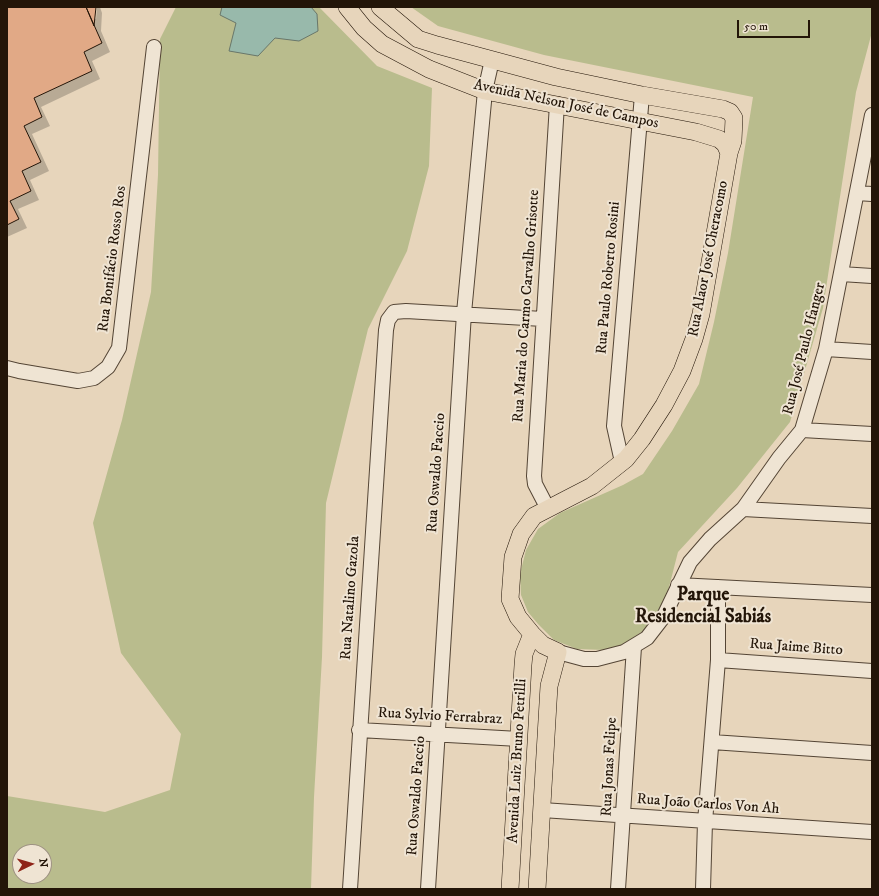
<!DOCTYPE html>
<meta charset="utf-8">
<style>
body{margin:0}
#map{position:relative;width:879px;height:896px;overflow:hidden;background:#e7d5bb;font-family:"IM FELL DW Pica",serif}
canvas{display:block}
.frame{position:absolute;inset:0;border:8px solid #231508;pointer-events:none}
.north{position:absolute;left:12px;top:844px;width:40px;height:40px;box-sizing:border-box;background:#efe4d3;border:1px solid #9d9182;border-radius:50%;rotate:85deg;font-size:11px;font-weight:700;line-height:16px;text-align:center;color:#231508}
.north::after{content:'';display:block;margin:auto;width:14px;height:18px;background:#8f2418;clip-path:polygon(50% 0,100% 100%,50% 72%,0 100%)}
.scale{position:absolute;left:737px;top:20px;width:73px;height:18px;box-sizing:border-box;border:2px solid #231508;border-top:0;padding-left:5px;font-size:12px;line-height:14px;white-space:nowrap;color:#231508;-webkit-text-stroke:3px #efe4d3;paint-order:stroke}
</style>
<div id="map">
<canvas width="879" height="896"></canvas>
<div class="frame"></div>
<div class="north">N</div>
<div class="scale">50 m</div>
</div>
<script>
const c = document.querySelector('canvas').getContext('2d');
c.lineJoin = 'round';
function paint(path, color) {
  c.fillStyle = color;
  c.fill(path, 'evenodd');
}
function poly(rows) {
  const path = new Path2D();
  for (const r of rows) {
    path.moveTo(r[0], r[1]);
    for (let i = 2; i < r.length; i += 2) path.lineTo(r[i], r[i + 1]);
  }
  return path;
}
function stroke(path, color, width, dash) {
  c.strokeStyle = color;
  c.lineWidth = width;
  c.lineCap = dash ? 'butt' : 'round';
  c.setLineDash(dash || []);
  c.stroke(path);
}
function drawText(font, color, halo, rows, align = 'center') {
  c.font = font + ' "IM FELL DW Pica",serif';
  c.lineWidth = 4;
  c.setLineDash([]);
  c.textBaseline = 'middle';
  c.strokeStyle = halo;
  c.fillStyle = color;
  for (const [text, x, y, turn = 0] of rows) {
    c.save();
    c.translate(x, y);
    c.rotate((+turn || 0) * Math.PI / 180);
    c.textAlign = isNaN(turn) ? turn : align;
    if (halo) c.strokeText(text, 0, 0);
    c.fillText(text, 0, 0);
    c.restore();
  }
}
paint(poly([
 [176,7,319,7,377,66,432,88,429,166,407,251,368,329,326,503,322,657,314,797,311,889,7,889,7,796,105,812,170,790,181,734,121,653,93,523,122,420,151,292,158,175,160,39],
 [20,852,44,852,44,876,20,876],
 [411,7,872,7,872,32,856,92,823,308,790,422,737,488,678,552,668,591,659,613,648,628,620,646,604,650,577,649,554,640,538,624,528,612,521,595,520,574,526,550,538,529,560,513,623,485,643,474,672,431,699,384,714,322,728,253,753,97,544,55,438,26]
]), '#b9bc8d');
const water = poly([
 [222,7,311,7,317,14,318,31,299,41,275,38,258,56,229,51,236,23,220,15,222,7]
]);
paint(water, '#98b9ab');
stroke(water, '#69776a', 1);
paint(poly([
 [7,7,95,7,94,18,96,19,97,7,100,7,102,13,101,31,110,52,92,61,100,79,41,107,50,126,32,134,49,171,30,180,39,200,18,209,27,228,7,237]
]), '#0003');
const building = poly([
 [7,7,86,7,102,43,84,52,92,71,34,98,42,117,24,126,41,162,22,171,31,191,10,201,19,219,7,225,7,7],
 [86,7,96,7,94,26,86,7]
]);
paint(building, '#e1a986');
stroke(building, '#231508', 1);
const minor = poly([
 [857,193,872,194],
 [841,274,872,276],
 [826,349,872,352],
 [7,368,19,371,78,381,94,378,108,367,119,348,154,47],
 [802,430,872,434],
 [622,462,614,426,642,95],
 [547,507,535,484,534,476,557,104],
 [743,509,872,516],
 [678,585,872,595],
 [558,652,584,659,597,659,624,652,647,638,664,616,690,562,710,539,743,509,779,458,802,430,826,349,872,115],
 [718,660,872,671],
 [359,730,519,739],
 [712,742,872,753],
 [542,810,872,832],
 [350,889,386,330,388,320,394,312,406,311,543,319],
 [428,889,464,313,485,91,492,60],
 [618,889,634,647],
 [703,889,705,822,718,660,718,587]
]);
const major = poly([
 [347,7,364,28,382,44,429,69,485,91,696,132,719,139,725,144,729,153],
 [380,7,418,39,437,45,556,77,642,95,723,109,730,112,734,118,733,141,729,153,701,314,694,339,682,371,664,405,642,439,626,459,592,486,534,516,521,534,513,557,510,599,518,617,532,634,543,645,558,652,549,686,537,889],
 [510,889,523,665,524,654,532,634]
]);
stroke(minor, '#544535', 16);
stroke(major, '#231508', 18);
stroke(minor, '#efe4d3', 14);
stroke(major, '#e7d5bb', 17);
drawText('15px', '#231508', '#efe4d3', [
 ["Avenida Nelson José de Campos",566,105,12],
 ["Rua Bonifácio Rosso Ros",113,259,-83],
 ["Rua Alaor José Cheracomo",709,259,-79],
 ["Rua Paulo Roberto Rosini",609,278,-85],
 ["Rua Maria do Carmo Carvalho Grisotte",527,306,-86],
 ["Rua José Paulo Ifanger",805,349,-76],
 ["Rua Oswaldo Faccio",437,473,-86],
 ["Rua Natalino Gazola",351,598,-86],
 ["Rua Jaime Bitto",796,648,4],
 ["Rua Sylvio Ferrabraz",440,717,3],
 ["Avenida Luiz Bruno Petrilli",518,761,-87],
 ["Rua Jonas Felipe",610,767,-87],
 ["Rua Oswaldo Faccio",417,796,-86],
 ["Rua João Carlos Von Ah",708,805,4]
]);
drawText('bold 19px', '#231508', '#efe4d3', [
 ["Parque",703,596],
 ["Residencial Sabiás",703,618]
]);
</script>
